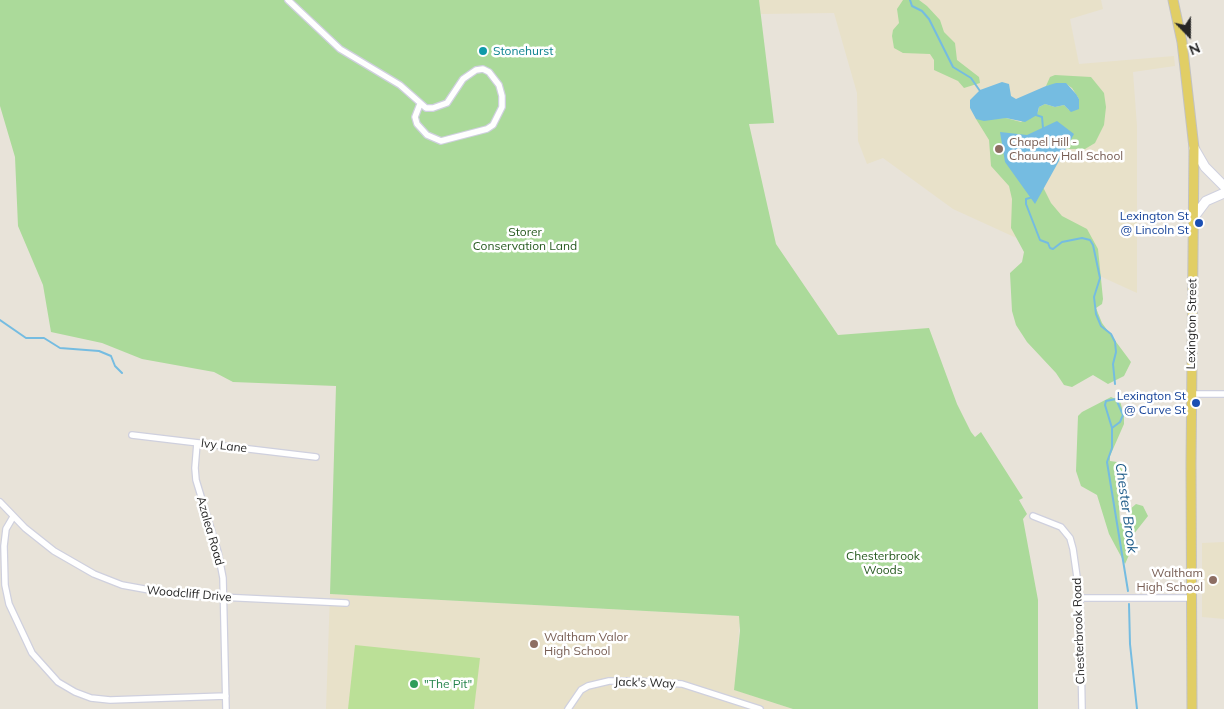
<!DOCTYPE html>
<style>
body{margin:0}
#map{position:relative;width:1224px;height:709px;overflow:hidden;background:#e8e3d9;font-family:Mulish,sans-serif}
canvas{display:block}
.north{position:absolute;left:1164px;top:10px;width:50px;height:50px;-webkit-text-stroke:4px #fff;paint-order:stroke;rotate:158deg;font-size:14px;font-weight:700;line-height:20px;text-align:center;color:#262626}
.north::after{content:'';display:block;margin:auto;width:18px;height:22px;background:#262626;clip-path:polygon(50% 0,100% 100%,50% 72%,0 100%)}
</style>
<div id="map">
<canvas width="1224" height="709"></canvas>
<div class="north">N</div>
</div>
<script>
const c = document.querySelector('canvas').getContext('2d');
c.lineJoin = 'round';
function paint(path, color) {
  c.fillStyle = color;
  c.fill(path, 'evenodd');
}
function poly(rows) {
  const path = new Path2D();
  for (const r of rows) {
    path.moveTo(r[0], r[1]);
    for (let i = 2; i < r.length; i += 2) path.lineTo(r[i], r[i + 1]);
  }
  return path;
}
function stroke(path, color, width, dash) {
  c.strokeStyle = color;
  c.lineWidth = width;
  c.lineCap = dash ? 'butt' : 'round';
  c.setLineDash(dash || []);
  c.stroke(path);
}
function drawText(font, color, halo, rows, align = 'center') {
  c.font = font + ' Mulish,sans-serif';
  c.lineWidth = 5;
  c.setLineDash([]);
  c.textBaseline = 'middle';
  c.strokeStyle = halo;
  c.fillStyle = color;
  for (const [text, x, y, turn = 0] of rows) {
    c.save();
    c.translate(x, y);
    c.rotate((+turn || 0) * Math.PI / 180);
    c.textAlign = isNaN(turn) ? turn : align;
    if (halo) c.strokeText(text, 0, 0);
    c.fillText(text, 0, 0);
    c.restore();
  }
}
paint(poly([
 [759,0,1101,0,1103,9,1070,19,1079,64,1174,56,1175,66,1133,72,1137,126,1137,293,953,209,883,158,867,164,858,141,857,93,834,13,761,14],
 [1224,542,1224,619,1202,617,1202,543],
 [330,594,740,616,735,690,793,709,326,709]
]), '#e8e1c9');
paint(poly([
 [0,0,759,0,774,123,749,124,776,244,838,335,929,328,957,404,971,432,975,437,981,432,1023,498,1019,500,1027,514,1023,519,1038,600,1038,709,793,709,734,690,740,631,739,616,330,594,336,386,233,382,214,372,142,359,102,343,51,332,43,285,18,226,15,157,0,106],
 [903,0,919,0,927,6,940,20,944,32,955,43,957,60,979,77,980,83,964,88,958,81,934,70,934,60,930,54,903,53,894,48,892,36,893,30,899,23,897,9],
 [1055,75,1091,77,1104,93,1106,107,1104,125,1095,143,1085,149,1066,149,1059,153,1043,187,1051,203,1062,216,1087,229,1098,249,1103,299,1102,304,1096,308,1102,323,1131,362,1124,376,1108,384,1093,375,1072,387,1064,385,1056,373,1027,342,1016,325,1012,311,1010,273,1022,262,1024,252,1011,228,1012,199,1009,186,991,166,989,140,976,119,1006,118,1021,122,1038,112,1039,107,1045,104,1055,107,1064,105,1069,110,1079,99,1072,88,1065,83,1046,86,1050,77],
 [1111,397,1120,401,1124,415,1124,424,1110,456,1110,461,1117,462,1123,471,1119,506,1120,522,1122,524,1126,523,1129,510,1136,504,1143,506,1148,516,1133,535,1129,555,1125,564,1109,534,1097,495,1081,486,1076,471,1078,416,1082,412]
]), '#abda9a');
paint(poly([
 [355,645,480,658,474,709,348,709]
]), '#bbe097');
paint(poly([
 [1002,82,1009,84,1011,96,1016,99,1046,86,1056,83,1066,83,1076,94,1079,99,1079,109,1071,112,1064,105,1055,107,1045,104,1039,107,1037,115,1025,122,1006,118,984,121,976,119,970,108,970,100,980,90],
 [1057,121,1074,134,1035,204,1005,162,1000,132,1027,135]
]), '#75bce1');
stroke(poly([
 [910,0,912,6,922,11,929,19,953,67,971,78,980,91],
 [1036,115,1042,117,1043,128],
 [1033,197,1026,199,1026,204,1040,240,1048,243,1050,248,1053,249,1062,242,1082,238,1090,240,1093,245,1100,278,1094,297,1096,314,1101,326,1111,334,1115,342,1116,352,1113,364,1115,384],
 [0,320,26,338,44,338,60,348,99,351,111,356,115,366,122,373],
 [1112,428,1120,422,1123,415,1116,399,1106,401,1105,405,1112,428,1112,448,1107,462,1128,591],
 [1129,604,1130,644,1137,709]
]), '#75bce1', 2);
const street = poly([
 [288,0,340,49,400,85,426,108,433,108,447,103,463,79,476,70,483,69,489,72,499,85,502,96,502,107,493,125,487,129,441,141,427,135,417,124,415,117,420,104],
 [1192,394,1224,394],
 [132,435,316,457],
 [197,443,195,468,196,480,218,552,223,578,226,709],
 [0,502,25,528,54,551,94,574,122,585,177,595,346,603],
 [1033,516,1061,527,1070,538,1073,549,1080,598,1082,709],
 [13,517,6,529,4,546,5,585,9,604,32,653,58,682,75,692,91,698,110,700,226,696],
 [1080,598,1191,598],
 [568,709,581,690,588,686,609,681,636,681,682,684,760,709]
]);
const secondary = poly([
 [1194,148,1205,167,1224,186],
 [1194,217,1206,201,1224,193]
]);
const primary = poly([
 [1173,0,1182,42,1194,148,1191,464,1192,709]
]);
stroke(street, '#cfd0de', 8);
stroke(secondary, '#cfd0de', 11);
stroke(primary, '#c2c2c2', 11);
stroke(street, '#fff', 5.5);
stroke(secondary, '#fff', 9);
stroke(primary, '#e1ce65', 9);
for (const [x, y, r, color] of [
 [483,51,5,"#0f9aa8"],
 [999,149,5,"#8d6e63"],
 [1199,223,5,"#1a4fb4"],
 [1196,403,5,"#1a4fb4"],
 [1213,580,5,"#8d6e63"],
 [534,644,5,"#8d6e63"],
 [414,684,5,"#2e9e5b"]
]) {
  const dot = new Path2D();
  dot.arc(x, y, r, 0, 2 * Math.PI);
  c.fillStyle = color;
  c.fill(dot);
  stroke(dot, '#fff', 2);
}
drawText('12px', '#0d838f', '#fff', [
 ["Stonehurst",493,51]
], 'left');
drawText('12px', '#785e54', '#fff', [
 ["Chapel Hill -",1009,142],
 ["Chauncy Hall School",1009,156],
 ["Waltham",1203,573,"right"],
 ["High School",1203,587,"right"],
 ["Waltham Valor",544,637],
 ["High School",544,651]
], 'left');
drawText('12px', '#164399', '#fff', [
 ["Lexington St",1189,216],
 ["@ Lincoln St",1189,230],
 ["Lexington St",1186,396],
 ["@ Curve St",1186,410]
], 'right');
drawText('12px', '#275a20', '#fff', [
 ["Storer",525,232],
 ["Conservation Land",525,246],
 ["Chesterbrook",883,556],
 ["Woods",883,570]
]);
drawText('12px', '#262626', '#fff', [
 ["Lexington Street",1192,324,-89],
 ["Ivy Lane",224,446,7],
 ["Azalea Road",210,531,74],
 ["Woodcliff Drive",189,594,5],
 ["Chesterbrook Road",1079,631,-92],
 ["Jack's Way",645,683,2]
]);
drawText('12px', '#27864d', '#fff', [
 ["\"The Pit\"",424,684]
], 'left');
drawText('italic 14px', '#1a5987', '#fff', [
 ["Chester Brook",1126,508,82]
]);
</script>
